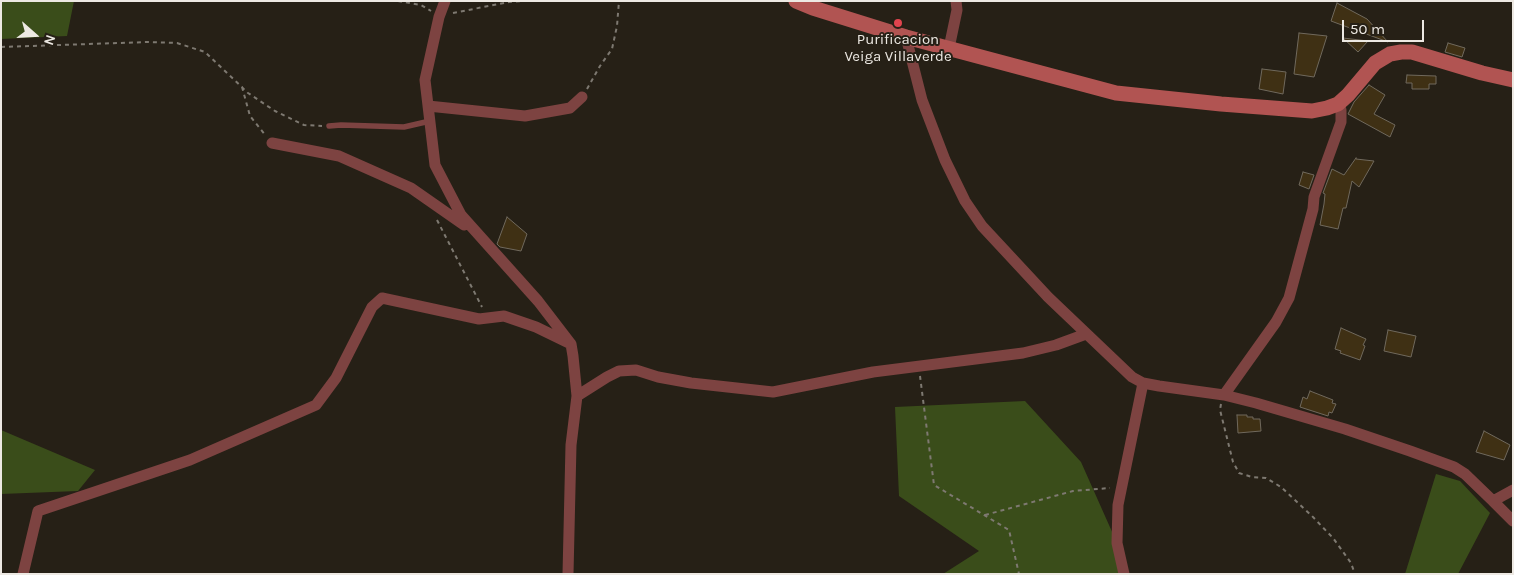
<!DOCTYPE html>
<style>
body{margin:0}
#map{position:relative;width:1514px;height:575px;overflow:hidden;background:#262016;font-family:Karla,sans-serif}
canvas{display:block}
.frame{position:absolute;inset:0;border:2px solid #ede9e3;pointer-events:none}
.north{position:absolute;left:10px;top:10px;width:50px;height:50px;-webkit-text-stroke:4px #262016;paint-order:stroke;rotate:109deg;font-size:14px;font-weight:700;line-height:20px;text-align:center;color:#ede9e3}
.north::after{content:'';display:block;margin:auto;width:18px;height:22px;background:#ede9e3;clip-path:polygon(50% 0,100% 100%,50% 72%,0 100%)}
.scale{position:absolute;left:1342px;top:20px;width:82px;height:22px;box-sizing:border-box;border:2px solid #ede9e3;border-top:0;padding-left:6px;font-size:15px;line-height:18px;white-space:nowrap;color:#ede9e3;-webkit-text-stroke:4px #262016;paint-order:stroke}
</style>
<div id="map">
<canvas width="1514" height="575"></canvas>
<div class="frame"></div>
<div class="north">N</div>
<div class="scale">50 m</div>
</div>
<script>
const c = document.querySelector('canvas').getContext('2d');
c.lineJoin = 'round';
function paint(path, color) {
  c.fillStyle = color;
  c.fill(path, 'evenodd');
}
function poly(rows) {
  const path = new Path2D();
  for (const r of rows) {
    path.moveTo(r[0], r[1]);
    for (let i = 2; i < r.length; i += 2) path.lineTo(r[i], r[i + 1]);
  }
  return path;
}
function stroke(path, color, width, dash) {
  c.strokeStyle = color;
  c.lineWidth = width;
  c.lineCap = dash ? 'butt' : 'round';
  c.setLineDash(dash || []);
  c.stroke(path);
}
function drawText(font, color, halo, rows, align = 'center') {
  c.font = font + ' Karla,sans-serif';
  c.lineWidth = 4;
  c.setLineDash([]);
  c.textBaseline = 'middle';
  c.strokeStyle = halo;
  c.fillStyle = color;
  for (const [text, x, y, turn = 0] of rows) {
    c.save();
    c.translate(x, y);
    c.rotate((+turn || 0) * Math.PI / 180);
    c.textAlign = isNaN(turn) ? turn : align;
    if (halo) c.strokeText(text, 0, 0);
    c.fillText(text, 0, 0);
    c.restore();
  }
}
paint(poly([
 [1,1,74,1,67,36,1,39],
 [1025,401,1081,462,1117,543,1124,574,943,574,979,551,899,496,895,407],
 [1,430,95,470,78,491,1,494],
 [1436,474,1460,481,1490,513,1458,574,1405,574]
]), '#3a4d1a');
const building = poly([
 [1337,3,1367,19,1388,42,1331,21,1337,3],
 [1299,33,1327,36,1314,77,1294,74,1299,33],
 [1343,38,1368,41,1358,52,1343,38],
 [1448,43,1465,48,1462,57,1445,52,1448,43],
 [1262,69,1286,72,1283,94,1259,89,1262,69],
 [1407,75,1436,76,1436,84,1429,84,1429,89,1412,89,1412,83,1406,83,1407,75],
 [1369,85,1385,95,1374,114,1395,125,1390,137,1348,114,1354,102,1369,85],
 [1356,158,1356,159,1374,161,1359,187,1352,181,1346,208,1343,208,1338,229,1320,225,1324,204,1325,194,1323,193,1332,169,1344,175,1356,158],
 [1303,172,1314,175,1309,189,1299,185,1303,172],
 [507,217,527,234,521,251,500,247,497,244,507,217],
 [1341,328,1366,339,1363,345,1365,346,1360,360,1340,353,1341,351,1335,349,1341,328],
 [1388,330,1416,336,1411,357,1384,351,1388,330],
 [1310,391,1333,400,1332,403,1336,404,1332,413,1329,412,1328,416,1300,407,1303,397,1307,399,1310,391],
 [1237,415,1247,415,1247,417,1253,417,1253,419,1260,419,1261,431,1238,433,1237,415],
 [1484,431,1510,445,1504,460,1476,452,1484,431]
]);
paint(building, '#3f3014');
stroke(building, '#70695d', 1);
stroke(poly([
 [398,1,421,5,431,11],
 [453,13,509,2,525,1],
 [1,47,148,42,177,43,205,52,248,93,275,111,304,125,322,126],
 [242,87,250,116,266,136],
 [587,89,600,66,612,49,617,26,619,1],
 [437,220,482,307],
 [920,376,934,485,1009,530,1019,574],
 [1221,404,1220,410,1233,462,1239,473,1252,477,1266,478,1281,487,1312,516,1333,538,1351,563,1355,574],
 [985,515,1073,491,1110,488]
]), '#7e7971', 2, [4, 4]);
stroke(poly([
 [329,126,341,125,404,127,430,121]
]), '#7d4341', 5.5);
stroke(poly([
 [445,1,439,17,425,80,435,165,461,215,538,301,571,344,573,356,577,396,571,445,568,574],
 [906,37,922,100,945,160,965,201,982,226,1048,297,1132,377,1143,383,1159,386,1224,395,1256,403,1345,429,1410,451,1454,467,1465,474,1493,501,1513,490],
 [949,48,957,10,956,1],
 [428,106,525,116,570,108,582,97],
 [272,143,339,156,411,188,464,225],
 [1224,395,1276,322,1289,298,1313,209,1314,197,1341,122,1341,110,1338,104],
 [577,396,607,377,619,371,636,370,658,377,691,383,773,392,873,372,1023,353,1056,345,1086,334],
 [1493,501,1513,521],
 [23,574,38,511,190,460,316,405,336,378,372,307,382,298,479,319,504,316,536,327,571,344],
 [1124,574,1117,543,1118,505,1143,383]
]), '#7d4341', 11);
stroke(poly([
 [796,1,813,8,906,37,1116,93,1221,104,1312,111,1327,108,1338,104,1348,95,1375,63,1390,54,1401,52,1412,52,1482,73,1513,80]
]), '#b15452', 15);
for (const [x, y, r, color] of [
 [898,23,5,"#e0444e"]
]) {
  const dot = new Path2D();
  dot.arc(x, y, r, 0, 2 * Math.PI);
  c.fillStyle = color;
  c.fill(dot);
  stroke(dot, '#262016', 2);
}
drawText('15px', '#ede9e3', '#262016', [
 ["Purificacion",898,40],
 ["Veiga Villaverde",898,57]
]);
</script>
